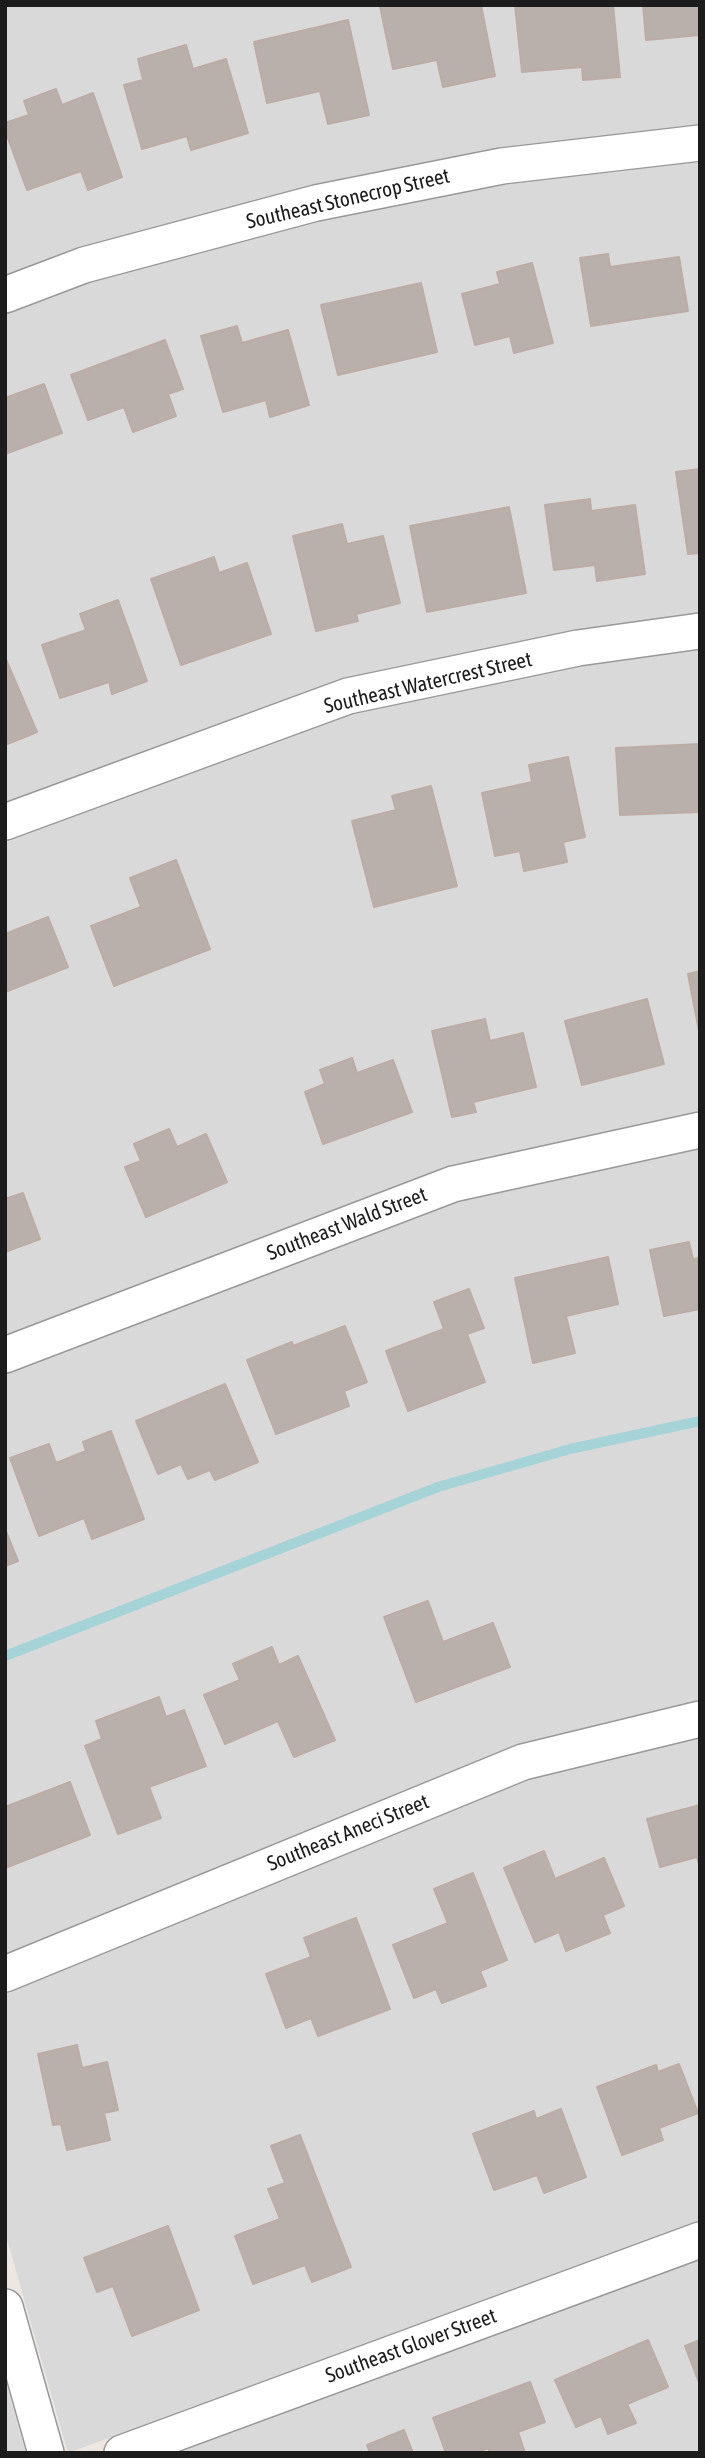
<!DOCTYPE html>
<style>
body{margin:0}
#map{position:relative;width:705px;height:2458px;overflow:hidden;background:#ece7e2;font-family:"Asap Condensed",sans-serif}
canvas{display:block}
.frame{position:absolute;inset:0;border:7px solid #1c1c1c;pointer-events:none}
</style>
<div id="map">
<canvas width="705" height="2458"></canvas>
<div class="frame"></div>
</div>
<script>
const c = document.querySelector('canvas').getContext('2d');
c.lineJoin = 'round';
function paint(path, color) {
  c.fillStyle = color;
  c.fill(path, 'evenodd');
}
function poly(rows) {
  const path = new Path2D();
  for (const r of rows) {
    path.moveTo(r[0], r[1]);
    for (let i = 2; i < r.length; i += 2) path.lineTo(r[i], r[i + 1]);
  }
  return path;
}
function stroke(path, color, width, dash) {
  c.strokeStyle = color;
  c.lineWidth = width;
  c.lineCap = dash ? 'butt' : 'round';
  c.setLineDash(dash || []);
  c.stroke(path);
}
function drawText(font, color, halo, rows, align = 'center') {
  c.font = font + ' "Asap Condensed",sans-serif';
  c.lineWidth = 7;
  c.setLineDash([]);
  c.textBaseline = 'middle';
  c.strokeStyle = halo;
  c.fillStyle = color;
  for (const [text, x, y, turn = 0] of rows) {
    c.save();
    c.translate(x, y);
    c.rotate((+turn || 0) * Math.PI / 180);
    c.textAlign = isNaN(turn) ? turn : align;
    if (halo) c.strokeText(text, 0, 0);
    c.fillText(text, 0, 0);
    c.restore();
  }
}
paint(poly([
 [5,5,700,5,700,125,501,148,312,186,77,247,5,276],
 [700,161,700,613,577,630,342,680,5,803,5,314,89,282,320,221,504,184],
 [700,649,700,1111,449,1167,5,1336,5,841,352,714,581,666],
 [700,1149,700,1700,519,1744,5,1954,5,1374,457,1202],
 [700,1737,700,2220,68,2453,5,2232,5,1993,528,1779],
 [700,2259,700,2453,174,2453],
 [5,2380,26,2453,5,2453]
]), '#dad9d9');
stroke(poly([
 [5,1656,438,1487,570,1449,700,1421]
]), '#a6d3d7', 10);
const building = poly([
 [481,5,495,76,443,87,437,60,393,69,380,6,481,5],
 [515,5,613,5,620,77,583,80,582,67,522,72,515,5],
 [643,5,700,5,700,35,646,40,643,5],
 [348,20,369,115,328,124,320,91,267,103,254,42,348,20],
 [186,45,193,69,226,59,248,133,191,150,187,136,142,149,124,85,143,80,138,59,186,45],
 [56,89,62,105,93,93,122,177,88,190,81,171,27,190,5,130,5,123,29,115,24,101,56,89],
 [608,254,610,267,679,257,688,311,591,326,580,258,608,254],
 [532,263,553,343,514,353,510,336,475,345,462,294,500,284,497,272,532,263],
 [421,283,437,352,338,375,321,305,421,283],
 [237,326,242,343,288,330,309,405,270,417,266,400,223,412,201,336,237,326],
 [165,340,183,389,168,394,176,416,133,432,124,407,88,420,71,375,165,340],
 [44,384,62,433,5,454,5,398,44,384],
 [700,469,700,553,688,554,676,472,700,469],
 [590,499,591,511,635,505,645,574,597,581,595,565,554,570,545,505,590,499],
 [509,507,526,593,427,612,410,526,509,507],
 [342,524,347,544,383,536,400,603,356,614,358,621,316,631,293,536,342,524],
 [214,557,219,573,247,563,271,634,181,665,151,579,214,557],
 [118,600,147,681,112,694,109,682,60,698,42,645,86,630,80,614,118,600],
 [5,657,37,732,5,745,5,657],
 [700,744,700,812,620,815,616,748,700,744],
 [568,757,585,837,563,842,567,862,524,871,520,851,495,856,482,793,532,782,529,765,568,757],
 [431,786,457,886,374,907,352,821,396,810,392,796,431,786],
 [176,860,210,949,114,986,91,926,141,907,130,878,176,860],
 [48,917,68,967,5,992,5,934,48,917],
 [700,971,700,1036,688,974,700,971],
 [647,999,664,1064,582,1085,565,1021,647,999],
 [485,1019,490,1041,523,1033,536,1087,473,1102,476,1112,452,1117,432,1031,485,1019],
 [352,1058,357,1073,393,1060,412,1112,323,1144,305,1092,325,1084,320,1070,352,1058],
 [169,1129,177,1147,206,1134,227,1182,146,1217,125,1167,141,1161,134,1144,169,1129],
 [23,1193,40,1239,5,1252,5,1199,23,1193],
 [689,1242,693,1259,700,1258,700,1309,664,1316,650,1250,689,1242],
 [608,1257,618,1304,566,1316,575,1353,533,1363,515,1278,608,1257],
 [469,1289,484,1328,467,1334,485,1382,408,1411,386,1351,444,1329,434,1302,469,1289],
 [345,1326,367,1382,344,1391,349,1406,276,1434,247,1360,292,1342,293,1346,345,1326],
 [225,1384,258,1462,215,1480,210,1470,188,1479,181,1464,158,1474,136,1421,225,1384],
 [111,1431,144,1519,92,1539,84,1518,39,1536,10,1458,49,1444,56,1463,86,1451,83,1442,111,1431],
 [5,1529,18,1561,5,1566,5,1529],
 [428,1601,443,1642,493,1623,510,1667,416,1702,384,1617,428,1601],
 [272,1647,279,1665,298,1656,335,1740,294,1757,278,1721,225,1744,204,1695,240,1680,233,1664,272,1647],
 [159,1697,166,1717,184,1710,206,1766,149,1787,161,1818,118,1834,85,1746,102,1739,96,1721,159,1697],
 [70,1782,90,1835,5,1868,5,1807,70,1782],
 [700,1805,700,1868,697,1857,660,1867,647,1819,700,1805],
 [544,1851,555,1879,604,1858,624,1906,603,1915,610,1933,566,1951,559,1932,535,1942,504,1868,544,1851],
 [473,1873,507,1960,480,1971,486,1986,442,2003,436,1989,414,1998,393,1945,448,1923,434,1889,473,1873],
 [356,1918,390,2009,318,2036,311,2018,286,2028,266,1974,311,1957,304,1938,356,1918],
 [77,2045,82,2068,107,2062,118,2110,104,2113,110,2140,67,2150,61,2124,53,2125,38,2054,77,2045],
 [679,2064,698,2113,659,2128,663,2140,622,2155,597,2087,656,2065,658,2072,679,2064],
 [561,2109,586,2177,544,2193,537,2175,494,2190,473,2134,534,2111,536,2119,561,2109],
 [300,2135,351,2267,312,2282,305,2265,253,2284,235,2236,280,2219,268,2189,285,2183,271,2146,300,2135],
 [168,2226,199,2310,132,2336,113,2286,97,2292,84,2258,168,2226],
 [648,2340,668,2387,627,2404,636,2423,608,2434,601,2416,576,2427,555,2380,648,2340],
 [700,2340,700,2385,685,2346,700,2340],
 [530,2382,545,2422,518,2432,525,2453,490,2453,488,2448,475,2453,446,2453,433,2418,530,2382],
 [404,2430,413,2453,370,2453,367,2445,404,2430]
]);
paint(building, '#b9b0ac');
stroke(building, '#bdaca6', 2);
const minor = poly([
 [5,295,84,265,316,203,502,166,700,143],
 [5,822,348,696,578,648,700,631],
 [5,1355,453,1184,700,1130],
 [5,1974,523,1762,700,1719],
 [5,2307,46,2453],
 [122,2453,700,2240]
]);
stroke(minor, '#999', 38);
stroke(minor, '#fff', 35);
drawText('21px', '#1c1c1c', '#fff', [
 ["Southeast Stonecrop Street",348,199,-13],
 ["Southeast Watercrest Street",428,683,-13],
 ["Southeast Wald Street",347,1224,-21],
 ["Southeast Aneci Street",348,1833,-22],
 ["Southeast Glover Street",411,2346,-20]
]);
</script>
